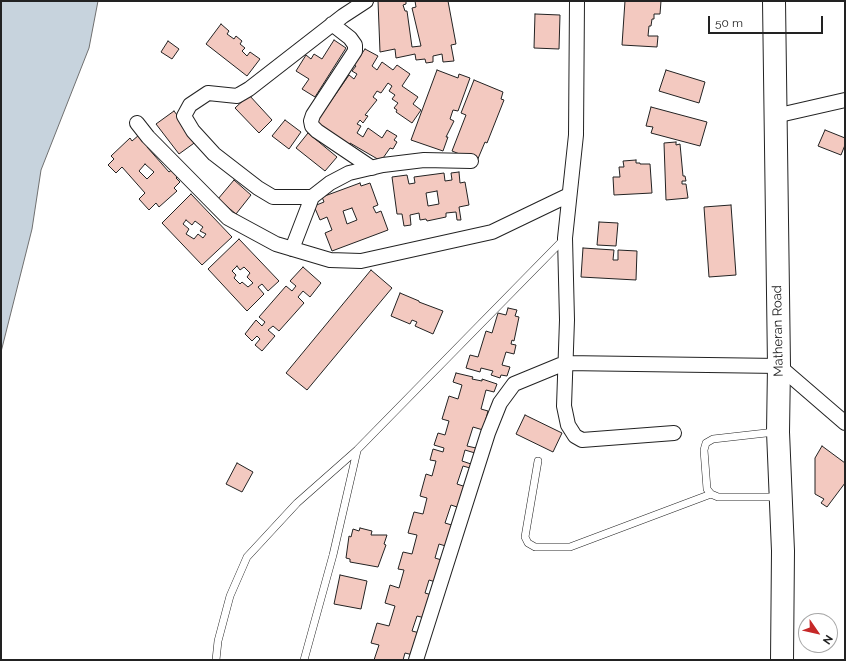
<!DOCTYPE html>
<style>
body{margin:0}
#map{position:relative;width:846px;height:661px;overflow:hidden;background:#fff;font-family:Raleway,sans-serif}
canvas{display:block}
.frame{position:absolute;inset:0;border:2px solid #222;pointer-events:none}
.north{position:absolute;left:798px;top:613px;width:40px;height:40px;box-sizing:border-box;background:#fff;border:1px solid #a7a7a7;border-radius:50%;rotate:124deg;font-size:11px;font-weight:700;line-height:16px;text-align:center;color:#222}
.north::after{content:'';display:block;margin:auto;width:14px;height:18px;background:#c62828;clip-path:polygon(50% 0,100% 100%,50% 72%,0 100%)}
.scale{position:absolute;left:708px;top:16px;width:115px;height:18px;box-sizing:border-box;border:2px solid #222;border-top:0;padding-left:5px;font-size:12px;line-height:14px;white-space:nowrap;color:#222;-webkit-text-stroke:3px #fff;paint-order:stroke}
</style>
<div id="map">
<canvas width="846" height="661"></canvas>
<div class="frame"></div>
<div class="north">N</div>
<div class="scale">50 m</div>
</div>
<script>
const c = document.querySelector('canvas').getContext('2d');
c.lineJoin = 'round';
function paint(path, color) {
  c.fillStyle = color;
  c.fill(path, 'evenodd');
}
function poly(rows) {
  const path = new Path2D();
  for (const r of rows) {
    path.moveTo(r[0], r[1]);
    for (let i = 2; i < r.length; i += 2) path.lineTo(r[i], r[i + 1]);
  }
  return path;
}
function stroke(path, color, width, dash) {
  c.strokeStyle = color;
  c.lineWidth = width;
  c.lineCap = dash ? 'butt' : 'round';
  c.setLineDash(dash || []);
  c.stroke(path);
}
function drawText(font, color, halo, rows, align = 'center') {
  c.font = font + ' Raleway,sans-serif';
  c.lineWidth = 3;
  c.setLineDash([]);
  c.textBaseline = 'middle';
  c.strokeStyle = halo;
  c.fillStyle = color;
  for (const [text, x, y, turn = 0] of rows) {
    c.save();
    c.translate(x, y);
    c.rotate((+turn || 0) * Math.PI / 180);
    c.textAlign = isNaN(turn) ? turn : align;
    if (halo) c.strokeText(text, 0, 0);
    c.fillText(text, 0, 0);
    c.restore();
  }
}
const water = poly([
 [1,1,98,1,89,48,41,170,32,229,1,352,1,1]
]);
paint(water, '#c7d3dd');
stroke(water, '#6f6f6f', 1);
const building = poly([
 [378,1,406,1,406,4,403,5,405,11,407,11,412,47,421,46,412,8,416,7,415,1,448,1,456,44,451,45,454,61,443,62,442,54,433,56,433,62,426,63,425,59,416,60,415,54,396,58,395,49,380,52,378,1],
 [625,1,661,1,660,14,654,14,654,19,652,19,651,26,649,26,648,36,658,36,657,47,622,45,625,1],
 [535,14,560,15,559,49,534,48,535,14],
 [221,24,229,31,227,34,234,39,236,36,242,41,240,44,245,48,242,51,247,56,250,52,260,59,247,76,206,44,221,24],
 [334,40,346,48,315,97,302,89,309,79,296,71,306,55,311,59,314,54,322,59,334,40],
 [168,41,179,49,172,59,161,52,168,41],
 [365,49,378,56,372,66,377,70,382,62,393,70,397,65,410,74,402,86,418,97,413,104,421,110,412,123,396,112,397,110,394,108,398,103,392,99,395,95,389,91,392,86,388,83,381,93,377,91,373,97,377,100,365,115,368,116,363,123,360,120,357,124,361,126,357,133,363,137,368,128,382,138,387,130,397,136,394,140,397,142,393,149,390,148,381,161,350,143,347,148,334,140,337,136,331,132,330,134,315,124,349,75,354,79,357,74,352,71,356,66,354,65,365,49],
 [437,70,458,78,459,74,470,78,458,111,453,110,450,119,454,121,446,137,448,137,443,151,411,140,437,70],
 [666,70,705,82,699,103,659,91,666,70],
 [474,80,503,92,501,99,504,100,487,143,485,142,477,161,452,151,466,115,461,113,474,80],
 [249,95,272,120,259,133,235,108,249,95],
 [651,107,707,122,700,146,651,133,653,127,646,126,651,107],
 [174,111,197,141,179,154,156,124,174,111],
 [285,120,301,132,289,149,272,136,285,120],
 [825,130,845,138,845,145,841,155,818,146,825,130],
 [308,133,337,157,325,171,296,148,308,133],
 [139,135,150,144,147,147,169,172,173,169,178,176,176,178,180,182,174,188,177,191,159,207,156,203,149,210,139,199,145,193,122,167,116,173,108,165,114,159,111,156,130,138,132,141,139,135],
 [145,164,154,172,147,179,139,171,145,164],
 [676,142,676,145,680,144,683,176,685,176,686,181,682,181,682,184,686,184,688,198,666,200,664,143,676,142],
 [636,160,636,163,640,163,640,164,650,164,652,193,614,195,613,177,620,177,619,167,624,167,623,161,636,160],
 [459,172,460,183,465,182,469,205,459,207,461,220,457,220,456,212,446,213,446,217,427,221,426,219,420,220,419,213,410,215,411,225,404,226,402,214,397,214,392,177,407,175,409,184,415,183,414,177,444,173,445,181,452,180,451,173,459,172],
 [437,191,439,204,428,206,426,193,437,191],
 [234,180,251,195,236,214,218,199,234,180],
 [360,183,361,186,370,183,378,205,373,207,376,213,381,211,388,230,332,251,325,233,332,230,327,217,320,220,314,206,324,202,322,197,360,183],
 [352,208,357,220,347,224,343,211,352,208],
 [191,194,232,237,202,265,162,223,191,194],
 [186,220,192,225,195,221,203,227,200,231,206,234,203,238,198,234,194,239,186,234,189,229,183,224,186,220],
 [731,205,736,275,709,277,704,207,731,205],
 [599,222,618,223,616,246,597,245,599,222],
 [239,239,279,281,268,291,262,284,258,287,264,294,247,311,208,269,239,239],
 [237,266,240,270,244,267,250,273,247,277,253,283,248,287,242,282,240,284,234,278,236,275,232,271,237,266],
 [583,248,614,250,613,260,618,260,618,250,637,251,636,280,581,277,583,248],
 [303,267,321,283,310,297,303,291,298,297,304,303,279,331,273,326,268,330,275,336,262,351,255,345,260,339,257,336,252,341,245,334,256,320,262,326,265,322,259,317,286,286,292,291,296,286,290,281,303,267],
 [371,270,392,288,307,390,286,373,371,270],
 [400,293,419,301,419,302,443,311,433,334,415,326,417,322,412,320,410,324,391,316,400,293],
 [508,308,517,310,515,316,519,317,514,341,512,340,511,344,516,345,514,354,506,352,502,365,510,367,507,376,501,375,500,378,491,375,493,371,481,368,480,372,466,368,470,355,478,357,486,331,492,333,498,313,506,315,508,308],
 [456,373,473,377,472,379,482,381,482,379,497,384,494,392,486,390,481,409,488,411,483,430,473,427,467,446,476,448,475,453,465,450,462,461,471,464,470,468,463,466,457,484,466,487,460,508,451,505,445,523,455,526,449,547,439,544,435,558,445,561,439,583,429,580,425,593,432,595,425,618,417,616,412,631,420,633,413,655,405,653,403,660,374,660,379,645,371,643,377,623,389,626,395,606,385,603,390,585,399,588,404,570,398,569,403,552,412,554,417,535,408,533,414,512,423,514,427,498,420,496,426,474,432,476,436,461,430,460,433,449,443,452,444,448,434,445,438,433,445,435,449,421,442,419,449,396,458,399,462,385,453,382,456,373],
 [525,415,562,433,553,452,516,434,525,415],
 [822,446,845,463,845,483,827,507,821,503,824,499,815,494,815,458,822,446],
 [237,463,253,472,242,492,226,484,237,463],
 [360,528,372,531,371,535,387,535,384,544,386,545,378,567,350,562,350,559,346,558,349,536,351,537,353,529,359,531,360,528],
 [340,575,367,581,361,609,334,604,340,575]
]);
paint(building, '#f3c9c0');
stroke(building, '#222', 1);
const lane = poly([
 [775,432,713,439,706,443,704,450,707,489,711,494,718,497,779,497],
 [538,461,525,537,528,543,535,547,570,547,711,494],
 [216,660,218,641,230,596,247,557,297,503,357,450,565,238],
 [304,660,333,555,357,451]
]);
const street = poly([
 [577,1,576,135,565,238,567,320,564,406,568,425,575,436,582,440,674,433],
 [332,24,350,38,355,45,355,51,313,115,311,121,312,126,317,131,372,168],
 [775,116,845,100],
 [137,123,148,137,228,218,276,244,330,260,361,261,492,232,569,195],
 [312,197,273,197,258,188,214,154,193,131,184,116,190,105,208,93,237,96,249,89,343,16,366,1],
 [292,249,312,197,330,183,349,173,383,165,424,160,471,161],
 [416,660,488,433,500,403,514,384,565,363,779,366,845,423]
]);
const primary = poly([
 [774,1,779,366,778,432,783,551,782,660]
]);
stroke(lane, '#222', 8);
stroke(street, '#222', 16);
stroke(primary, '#222', 24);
stroke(lane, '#fff', 7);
stroke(street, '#fff', 14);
stroke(primary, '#fff', 22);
drawText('13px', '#222', '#fff', [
 ["Matheran Road",778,331,-91]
]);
</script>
